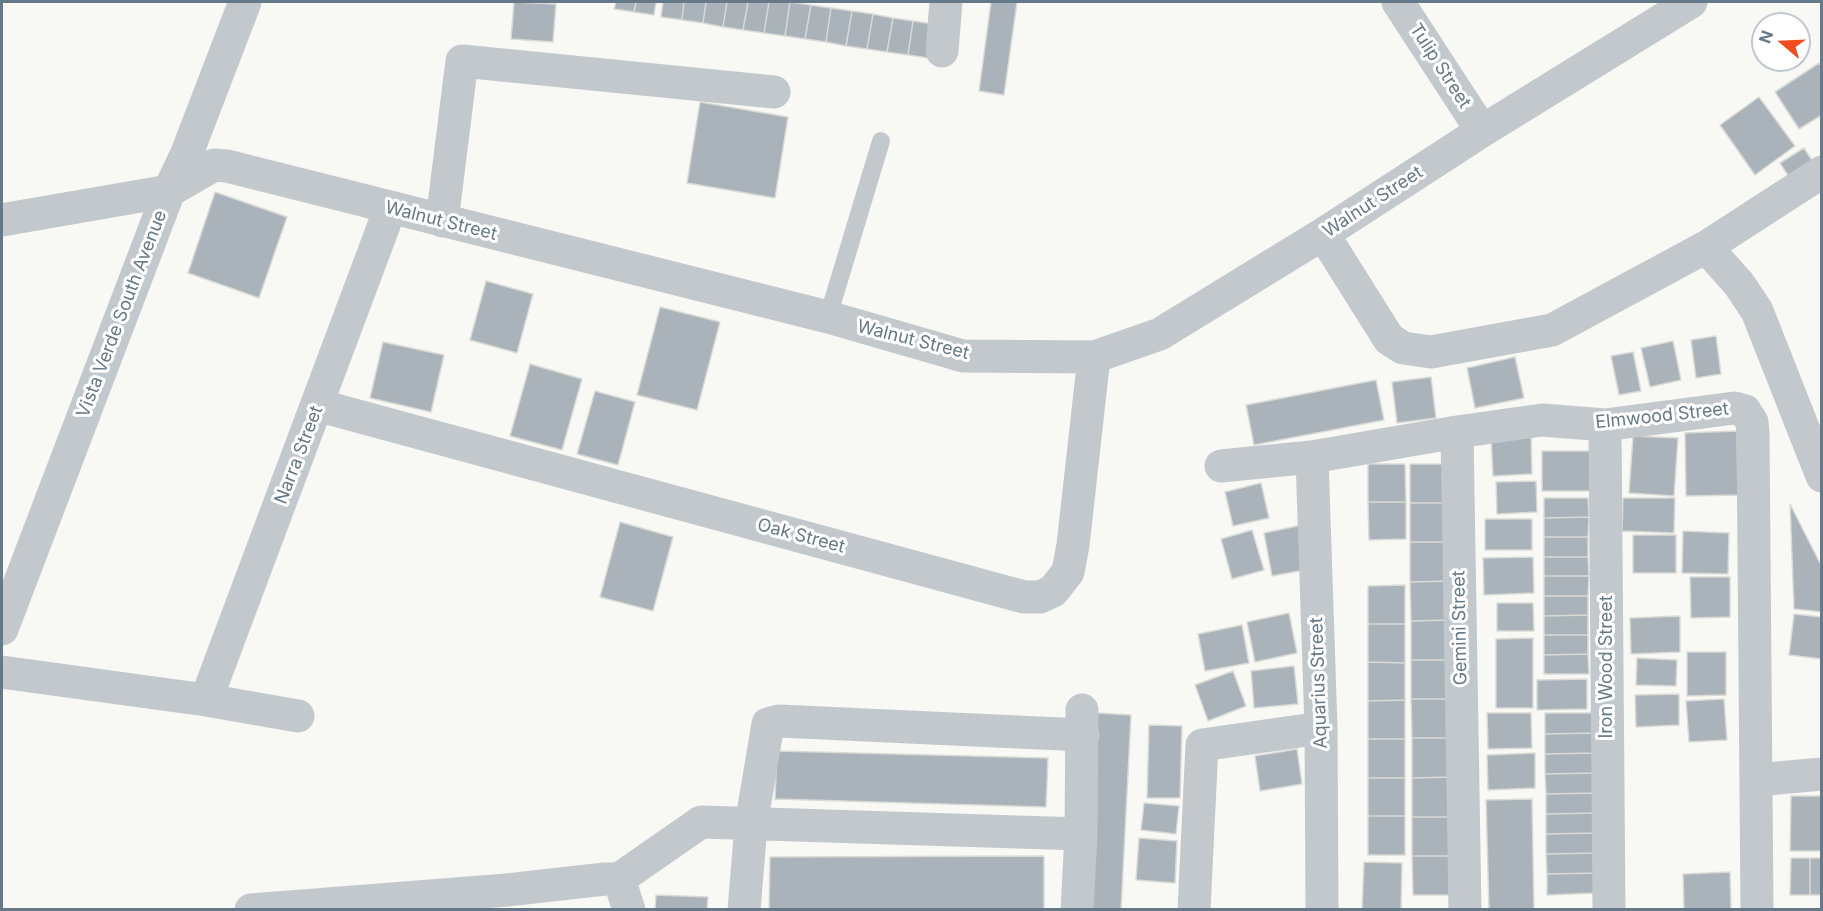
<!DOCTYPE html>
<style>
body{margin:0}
#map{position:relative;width:1823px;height:911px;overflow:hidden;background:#f8f8f5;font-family:Inter,sans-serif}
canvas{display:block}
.frame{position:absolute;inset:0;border:3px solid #657988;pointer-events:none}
.north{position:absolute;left:1751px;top:12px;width:60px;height:60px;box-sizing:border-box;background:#fff;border:2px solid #c1c9cf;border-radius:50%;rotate:289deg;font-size:16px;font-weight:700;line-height:24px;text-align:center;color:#657988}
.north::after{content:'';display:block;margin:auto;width:21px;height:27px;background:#f04c1e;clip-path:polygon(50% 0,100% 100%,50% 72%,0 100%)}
</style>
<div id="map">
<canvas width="1823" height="911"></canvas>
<div class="frame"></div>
<div class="north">N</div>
</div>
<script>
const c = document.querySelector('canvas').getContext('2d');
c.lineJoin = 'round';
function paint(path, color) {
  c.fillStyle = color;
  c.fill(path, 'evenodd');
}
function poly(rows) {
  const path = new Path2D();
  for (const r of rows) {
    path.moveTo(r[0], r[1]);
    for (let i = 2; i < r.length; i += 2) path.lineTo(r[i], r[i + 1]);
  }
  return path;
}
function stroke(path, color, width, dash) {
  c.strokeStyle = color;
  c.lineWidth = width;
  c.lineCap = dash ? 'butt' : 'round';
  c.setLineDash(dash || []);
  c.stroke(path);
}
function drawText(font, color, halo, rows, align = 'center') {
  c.font = font + ' Inter,sans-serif';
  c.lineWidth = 6;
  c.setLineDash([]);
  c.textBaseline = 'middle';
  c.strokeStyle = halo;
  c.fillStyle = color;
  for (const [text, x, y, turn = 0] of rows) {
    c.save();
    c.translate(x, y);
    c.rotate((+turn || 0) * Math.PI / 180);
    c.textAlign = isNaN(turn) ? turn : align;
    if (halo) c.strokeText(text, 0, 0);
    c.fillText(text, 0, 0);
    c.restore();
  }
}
const building = poly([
 [514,2,556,4,553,42,511,39,514,2],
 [616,2,636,2,634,12,614,9,616,2],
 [636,2,656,2,654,15,634,12,636,2],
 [663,2,684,2,682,20,661,17,663,2],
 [684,2,706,2,703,23,682,20,684,2],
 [706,2,727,2,723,27,703,23,706,2],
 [727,2,748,2,743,30,723,27,727,2],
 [748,2,769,2,764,33,743,30,748,2],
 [769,2,790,2,785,36,764,33,769,2],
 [790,2,811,5,805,39,785,36,790,2],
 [991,2,1017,2,1004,95,979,91,991,2],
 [811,5,831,8,826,42,805,39,811,5],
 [831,8,852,11,846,46,826,42,831,8],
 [852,11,873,14,867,49,846,46,852,11],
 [873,14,893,18,887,52,867,49,873,14],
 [893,18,913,21,908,55,887,52,893,18],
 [913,21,934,24,929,58,908,55,913,21],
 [1819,63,1822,67,1822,115,1799,129,1775,92,1819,63],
 [1759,97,1795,146,1755,175,1720,125,1759,97],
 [700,102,788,117,775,198,687,183,700,102],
 [1804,148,1813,162,1789,177,1780,163,1804,148],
 [215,192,287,217,259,298,188,273,215,192],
 [486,281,533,294,517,353,470,340,486,281],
 [660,307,720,322,697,410,637,395,660,307],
 [1716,336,1721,374,1696,378,1691,340,1716,336],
 [1673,341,1681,380,1650,387,1641,348,1673,341],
 [383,342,444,355,431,412,370,398,383,342],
 [1633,352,1641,391,1619,395,1611,356,1633,352],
 [1515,357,1524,398,1475,408,1467,368,1515,357],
 [530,364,582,379,562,450,510,436,530,364],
 [1431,377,1436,418,1397,423,1392,382,1431,377],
 [1376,380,1384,420,1254,445,1246,405,1376,380],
 [595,391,635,402,618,465,577,454,595,391],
 [1737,431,1738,495,1686,496,1685,433,1737,431],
 [1531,436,1532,474,1493,476,1491,437,1531,436],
 [1633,436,1678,438,1674,496,1629,493,1633,436],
 [1542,451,1593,451,1592,491,1542,491,1542,451],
 [1368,464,1405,464,1406,502,1368,502,1368,464],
 [1410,464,1450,464,1450,503,1410,503,1410,464],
 [1536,481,1537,512,1497,514,1496,482,1536,481],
 [1261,483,1269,518,1233,526,1225,492,1261,483],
 [1544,498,1588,498,1589,517,1544,518,1544,498],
 [1623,498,1675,498,1674,533,1622,531,1623,498],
 [1368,502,1406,502,1406,539,1369,540,1368,502],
 [1410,503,1450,503,1450,542,1410,542,1410,503],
 [1790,504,1822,567,1822,612,1794,609,1790,504],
 [1589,517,1588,537,1544,537,1544,518,1589,517],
 [1485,519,1532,519,1532,550,1485,550,1485,519],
 [620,522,673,537,653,611,600,597,620,522],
 [1302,525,1310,569,1272,576,1264,533,1302,525],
 [1252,530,1264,570,1232,579,1221,539,1252,530],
 [1683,531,1729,533,1728,574,1682,573,1683,531],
 [1633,535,1676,535,1676,573,1633,573,1633,535],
 [1544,537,1588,537,1588,557,1544,557,1544,537],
 [1410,542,1450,542,1451,581,1410,582,1410,542],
 [1533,557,1534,593,1484,595,1483,558,1533,557],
 [1544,557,1588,557,1589,576,1544,576,1544,557],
 [1544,576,1589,576,1588,596,1544,596,1544,576],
 [1690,577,1730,577,1730,617,1691,618,1690,577],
 [1451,581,1451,620,1411,621,1410,582,1451,581],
 [1405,585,1405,624,1368,624,1368,586,1405,585],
 [1544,596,1588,596,1588,615,1544,616,1544,596],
 [1497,603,1533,603,1534,631,1497,631,1497,603],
 [1289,613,1297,653,1255,662,1247,622,1289,613],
 [1794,614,1822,617,1822,659,1789,655,1794,614],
 [1588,615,1588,635,1544,635,1544,616,1588,615],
 [1680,616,1680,652,1631,654,1630,618,1680,616],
 [1451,620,1451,660,1411,660,1411,621,1451,620],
 [1368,624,1405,624,1405,663,1368,662,1368,624],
 [1242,625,1249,663,1205,671,1198,634,1242,625],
 [1544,635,1588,635,1588,654,1544,655,1544,635],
 [1533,638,1533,708,1496,708,1496,639,1533,638],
 [1687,652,1726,652,1726,695,1687,696,1687,652],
 [1588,654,1589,674,1544,674,1544,655,1588,654],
 [1637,658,1677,660,1676,686,1636,685,1637,658],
 [1411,660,1451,660,1451,699,1411,699,1411,660],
 [1368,662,1405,663,1405,700,1368,701,1368,662],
 [1294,666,1298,704,1254,708,1251,671,1294,666],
 [1233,671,1246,706,1208,721,1195,685,1233,671],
 [1587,679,1587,709,1537,710,1537,680,1587,679],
 [1679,694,1679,725,1636,727,1635,695,1679,694],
 [1411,699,1451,699,1452,738,1412,738,1411,699],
 [1724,699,1727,740,1689,742,1686,701,1724,699],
 [1405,700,1405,739,1368,739,1368,701,1405,700],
 [1097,713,1131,715,1121,910,1088,910,1097,713],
 [1487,713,1531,713,1532,748,1488,749,1487,713],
 [1545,713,1595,713,1595,733,1545,734,1545,713],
 [1149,725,1182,726,1180,798,1147,798,1149,725],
 [1595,733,1596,753,1545,754,1545,734,1595,733],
 [1412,738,1452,738,1452,777,1412,778,1412,738],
 [1368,739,1405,739,1405,778,1368,778,1368,739],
 [1297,749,1302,784,1260,791,1255,756,1297,749],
 [777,751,1048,758,1046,807,775,799,777,751],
 [1535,753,1535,788,1488,790,1487,755,1535,753],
 [1596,753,1596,773,1545,774,1545,754,1596,753],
 [1596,773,1596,793,1546,794,1545,774,1596,773],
 [1452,777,1452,817,1412,817,1412,778,1452,777],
 [1368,778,1405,778,1405,816,1368,816,1368,778],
 [1596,793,1597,813,1546,814,1546,794,1596,793],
 [1791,796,1822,796,1822,851,1790,851,1791,796],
 [1532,799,1534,909,1489,910,1486,800,1532,799],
 [1144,803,1179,806,1176,834,1141,830,1144,803],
 [1597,813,1597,833,1546,834,1546,814,1597,813],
 [1368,816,1405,816,1405,855,1368,855,1368,816],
 [1412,817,1452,817,1453,856,1412,856,1412,817],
 [1597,833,1597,853,1546,854,1546,834,1597,833],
 [1139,838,1177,841,1175,883,1136,880,1139,838],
 [1597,853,1597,873,1547,874,1546,854,1597,853],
 [1044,856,1044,910,769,910,770,857,1044,856],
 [1412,856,1453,856,1453,895,1413,895,1412,856],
 [1791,858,1810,858,1810,895,1790,895,1791,858],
 [1810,858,1822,858,1822,895,1810,895,1810,858],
 [1364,862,1402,863,1401,910,1362,910,1364,862],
 [1730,872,1731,909,1684,910,1683,874,1730,872],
 [1597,873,1597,893,1547,895,1547,874,1597,873],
 [656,895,708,897,707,910,655,910,656,895]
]);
paint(building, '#a9b3b9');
stroke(building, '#dadad7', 1.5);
stroke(poly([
 [828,317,881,141]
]), '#c3c8cc', 18);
stroke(poly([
 [1398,2,1482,131],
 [942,51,946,2],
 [2,220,169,191,214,165,227,166,828,317,963,356,1094,357,1160,334,1323,234,1482,131,1691,2],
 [442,221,462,61,774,92],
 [1323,234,1389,339,1403,348,1431,352,1552,330,1706,247,1822,172],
 [1706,247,1739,284,1757,311,1822,476],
 [317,405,1024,597,1040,597,1053,591,1068,572,1073,545,1094,357],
 [1605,425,1609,910],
 [1312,457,1321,728,1322,910],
 [1221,466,1312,457,1457,432],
 [2,629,169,191,187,153,245,2],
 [2,672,206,700,298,716],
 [206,700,390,209],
 [1756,780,1822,774],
 [619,879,701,822,1081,834],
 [251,910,507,890,605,879,619,879,629,910],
 [744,910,751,825,768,724,779,721,1083,735],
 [1077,910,1081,834,1082,710],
 [1194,910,1202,745,1321,728],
 [1465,910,1457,432,1542,420,1605,425,1734,408,1745,411,1752,422,1753,433,1757,910]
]), '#c3c8cc', 33);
drawText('18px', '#657988', '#fff', [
 ["Tulip Street",1440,66,57],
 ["Walnut Street",1373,202,-33],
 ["Walnut Street",441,221,14],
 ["Vista Verde South Avenue",122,314,-69],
 ["Walnut Street",913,340,14],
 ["Elmwood Street",1662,416,-6],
 ["Narra Street",299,455,-69],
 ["Oak Street",801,536,15],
 ["Gemini Street",1460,628,-91],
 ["Iron Wood Street",1607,667,-90],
 ["Aquarius Street",1319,683,-92]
]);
</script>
